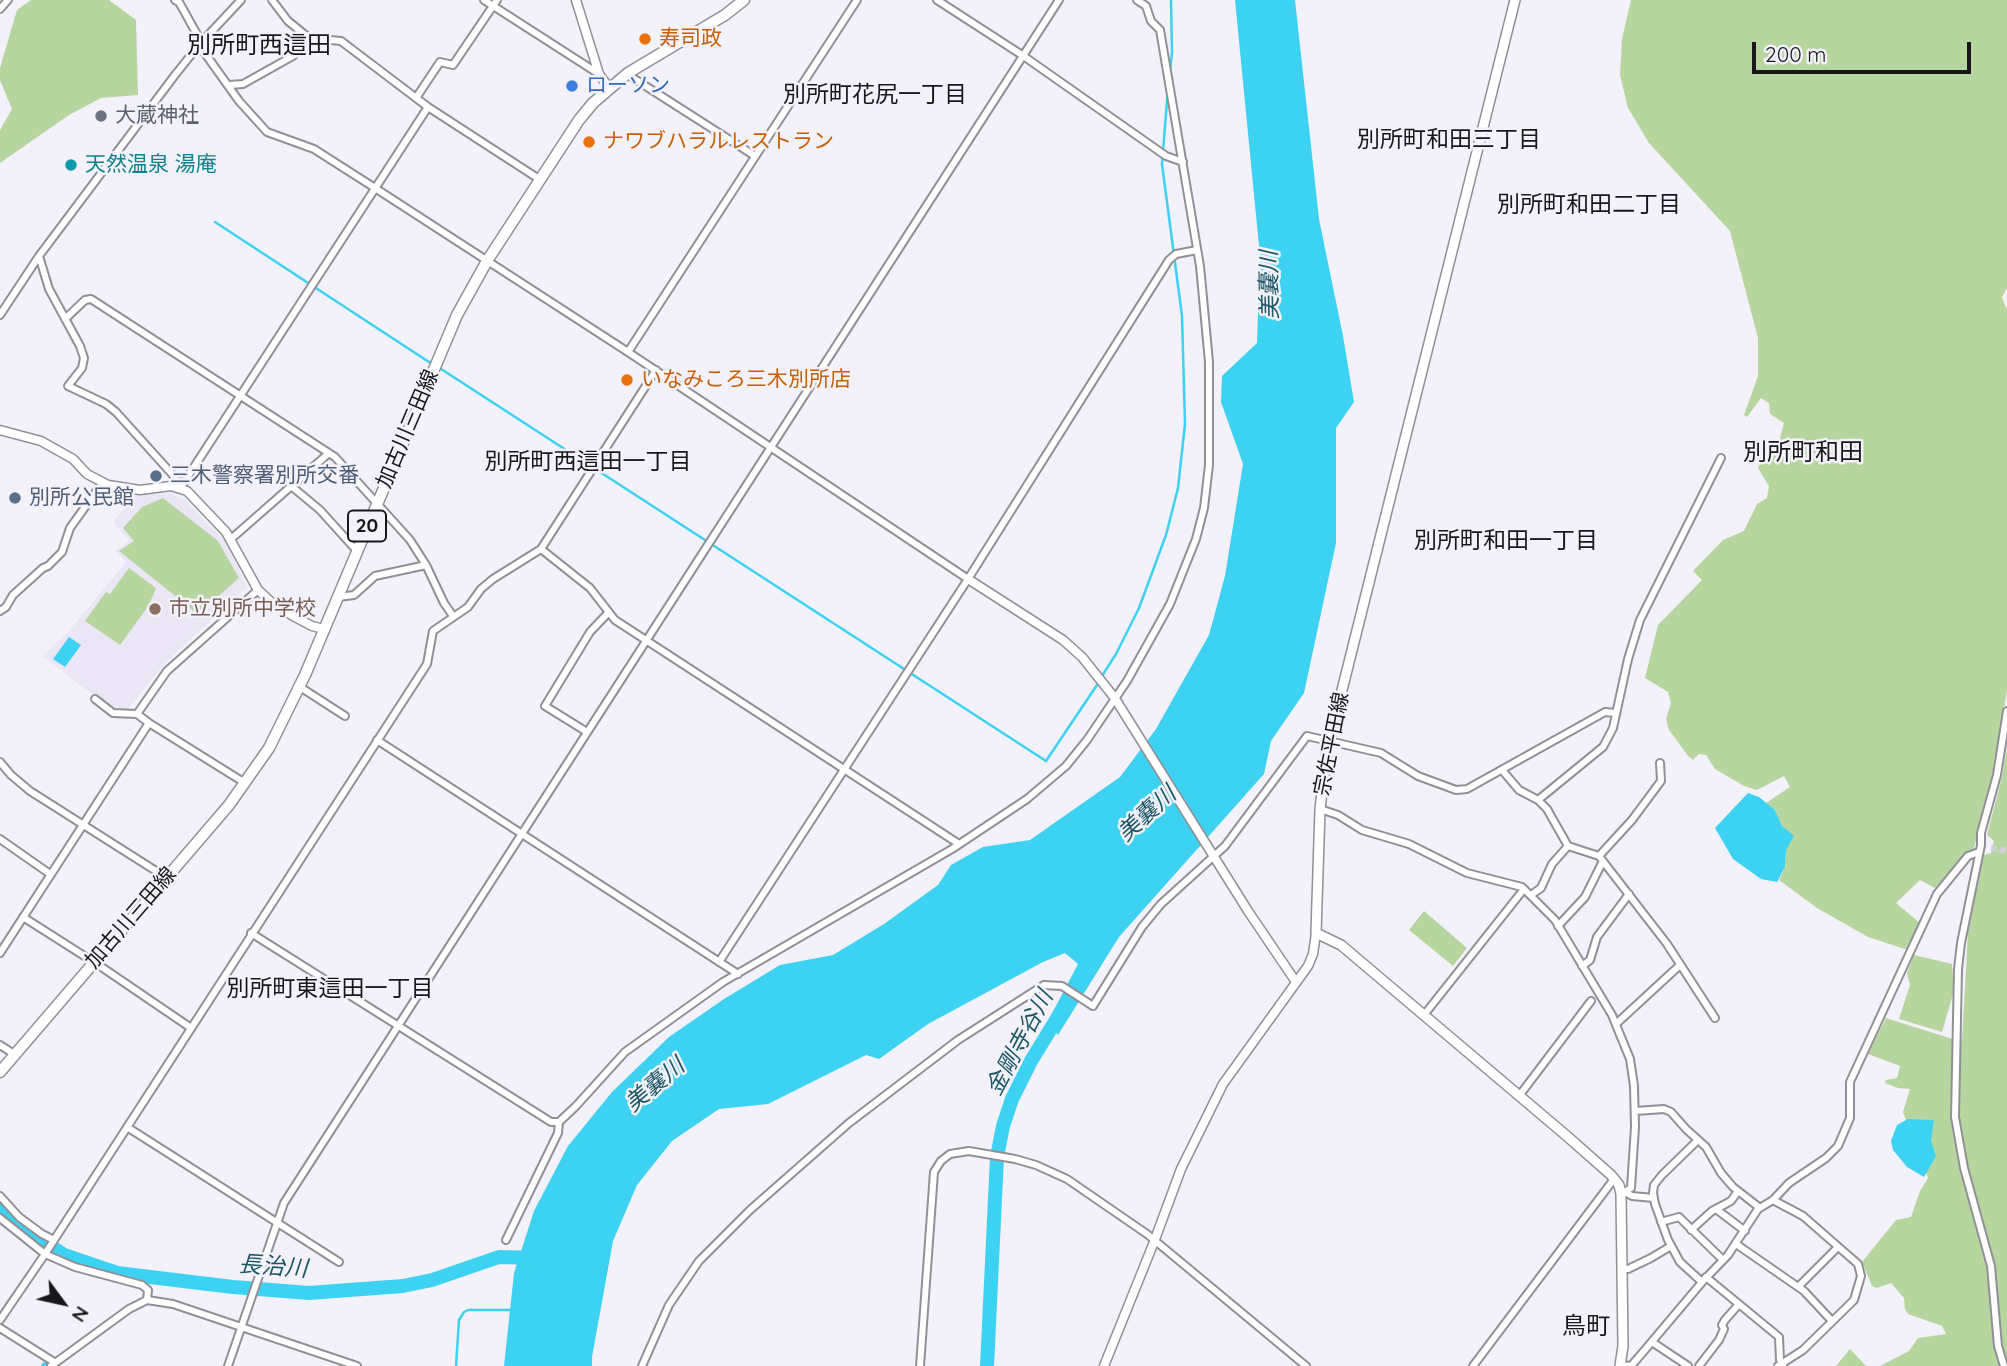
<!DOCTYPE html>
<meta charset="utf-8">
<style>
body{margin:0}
#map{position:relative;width:2007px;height:1366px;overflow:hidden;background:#f3f1f9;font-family:Quicksand,sans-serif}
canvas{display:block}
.north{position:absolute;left:28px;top:1268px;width:70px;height:70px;-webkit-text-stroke:5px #f3f1f9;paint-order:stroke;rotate:123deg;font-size:19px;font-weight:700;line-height:28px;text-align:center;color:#18171a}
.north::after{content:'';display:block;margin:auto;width:24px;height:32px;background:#18171a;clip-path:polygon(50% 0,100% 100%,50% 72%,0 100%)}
.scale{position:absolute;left:1752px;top:42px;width:219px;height:32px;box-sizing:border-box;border:4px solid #18171a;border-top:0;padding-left:9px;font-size:21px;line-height:24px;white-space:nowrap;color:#18171a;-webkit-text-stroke:5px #f3f1f9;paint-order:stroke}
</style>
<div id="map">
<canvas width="2007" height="1366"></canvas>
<div class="north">N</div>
<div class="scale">200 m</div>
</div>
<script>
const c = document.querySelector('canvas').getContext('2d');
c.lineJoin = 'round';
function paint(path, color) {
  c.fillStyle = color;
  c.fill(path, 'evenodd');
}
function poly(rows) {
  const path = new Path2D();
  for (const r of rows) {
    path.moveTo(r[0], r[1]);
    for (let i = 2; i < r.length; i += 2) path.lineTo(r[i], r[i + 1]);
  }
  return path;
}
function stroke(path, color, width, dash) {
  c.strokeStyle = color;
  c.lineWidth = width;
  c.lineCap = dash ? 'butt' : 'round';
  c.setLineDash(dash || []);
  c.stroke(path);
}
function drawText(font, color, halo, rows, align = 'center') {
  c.font = font + ' Quicksand,"Noto Sans JP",sans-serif';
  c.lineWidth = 5;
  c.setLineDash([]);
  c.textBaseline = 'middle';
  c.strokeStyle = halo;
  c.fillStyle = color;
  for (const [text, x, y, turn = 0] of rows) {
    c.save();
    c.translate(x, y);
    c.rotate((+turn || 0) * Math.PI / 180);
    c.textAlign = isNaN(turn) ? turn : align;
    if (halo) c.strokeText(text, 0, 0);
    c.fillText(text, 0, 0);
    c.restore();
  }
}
paint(poly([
 [170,493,185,500,227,544,247,587,165,663,126,711,112,710,43,656,68,632,126,562,115,551,129,541,113,522,136,496]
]), '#ebe6f5');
paint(poly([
 [31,0,109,0,136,20,138,95,101,98,69,115,0,163,0,130,12,109,0,80,0,68,17,10],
 [1631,0,2007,0,2007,288,2002,297,2007,310,2007,690,1992,780,1974,848,1935,888,1920,880,1896,903,1920,923,1908,950,1868,937,1817,908,1779,880,1785,867,1786,850,1782,826,1775,810,1766,803,1790,787,1784,776,1757,790,1744,786,1715,769,1706,755,1699,754,1693,760,1689,757,1669,730,1666,719,1671,703,1668,692,1645,678,1658,625,1702,580,1693,571,1723,540,1744,531,1757,504,1767,498,1769,486,1758,468,1765,452,1776,453,1784,423,1770,414,1769,403,1761,398,1747,417,1744,415,1758,376,1758,338,1730,231,1649,143,1628,108,1620,75,1622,39],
 [163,498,218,541,239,578,205,608,194,611,119,551,134,541,123,528,142,507],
 [129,568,156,588,149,605,120,645,85,621,106,592,110,594],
 [2007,748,2007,1366,1880,1366,1909,1351,1918,1338,1946,1334,1942,1326,1908,1314,1905,1309,1904,1298,1891,1283,1877,1288,1872,1286,1862,1262,1896,1220,1911,1217,1920,1191,1928,1178,1903,1112,1910,1089,1898,1088,1885,1083,1886,1080,1897,1078,1900,1066,1868,1054,1886,1018,1962,1042,1968,932,1983,855,1991,853,1994,841,1987,835,2002,777],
 [1424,911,1467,948,1453,966,1409,930],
 [1914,955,1952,964,1954,991,1942,1032,1899,1019,1910,985,1907,973],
 [1850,1349,1866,1366,1836,1366]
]), '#b6d59f');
paint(poly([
 [1235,0,1295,0,1319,219,1343,336,1354,402,1336,428,1336,543,1304,693,1271,741,1264,774,1119,937,1058,1035,1047,1023,1078,964,1065,953,1043,962,928,1024,879,1059,866,1055,768,1104,719,1109,672,1141,637,1185,613,1241,592,1357,592,1366,504,1366,514,1273,534,1211,568,1146,612,1092,669,1037,724,999,780,965,833,955,884,924,938,885,951,865,983,847,1030,840,1120,777,1156,729,1209,635,1225,576,1243,464,1221,402,1222,376,1257,343,1260,256],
 [69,637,81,645,65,667,53,659],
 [1748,793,1759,797,1775,810,1782,826,1794,836,1786,850,1785,867,1777,882,1761,879,1733,859,1715,828],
 [1908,1119,1934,1120,1931,1141,1936,1156,1924,1177,1907,1167,1893,1150,1891,1141,1897,1125]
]), '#3dd2f1');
stroke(poly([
 [1170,71,1172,52,1171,0],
 [215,222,432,364],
 [438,367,1046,761,1099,682],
 [1102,676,1116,654,1139,608,1166,535,1178,488,1185,424,1182,316,1162,164,1168,88],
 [42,1366,45,1363,48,1366],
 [456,1366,459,1320,464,1312,468,1310,510,1310]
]), '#3dd2f1', 2.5);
stroke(poly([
 [0,1207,22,1228,64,1255,117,1273,233,1287,309,1293,403,1286,432,1280,499,1257,537,1258],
 [987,1366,997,1157,1003,1126,1012,1099,1031,1061,1061,1012]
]), '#3dd2f1', 14);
stroke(poly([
 [1991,848,2007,851]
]), '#d2d0d8', 6, [6, 3]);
const minor = poly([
 [175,0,179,2,199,38,199,45,239,101,267,132,314,149,375,188,628,352,968,579],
 [272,0,288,21,309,38,341,41,428,107,539,179],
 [484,0,599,74],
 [937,0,1022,55,1166,156,1183,162],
 [0,9,8,0],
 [628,73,633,78,755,156],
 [229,85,243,84,293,56,309,38],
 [416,98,440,62,453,65,497,0],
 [39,256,49,289,80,346,84,358,82,368,68,386,106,404,116,412,172,474,181,487,428,107],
 [0,315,39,256,175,75,199,45,241,0],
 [65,319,85,300,91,299,335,457,410,540,426,565,444,603,453,616],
 [628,352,857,0],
 [290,485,320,510,357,551],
 [231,539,329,453],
 [541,549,590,588,615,620,959,844],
 [338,597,354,595,375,576,426,565],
 [0,611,6,607,13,595,43,568,48,566,62,552,70,528,103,482],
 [300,687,345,716],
 [95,699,113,713,137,714],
 [149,723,245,783],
 [587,732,545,706,590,632,608,613],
 [377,740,738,974],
 [0,762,11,775,30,791,167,878],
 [1502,770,1519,790,1538,800,1547,809,1568,846,1599,856,1667,944,1715,1018],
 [1538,800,1603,747,1613,728,1628,659,1640,620,1721,458],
 [1320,809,1338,815,1362,830,1409,844,1467,873,1522,887,1555,920,1612,1015,1630,1059,1634,1086,1635,1127,1631,1188,1621,1194],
 [0,839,50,874],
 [1599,856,1632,820,1661,781,1660,763],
 [1531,895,1541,888,1552,864,1568,846],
 [23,917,100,966,191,1028],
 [1558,926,1585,897,1603,861],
 [251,933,551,1122,559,1122],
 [0,953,149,723,137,714,167,671,258,590],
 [719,962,968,579,1169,260,1176,254,1197,250],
 [1582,966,1590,960,1597,937,1629,894],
 [1424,1015,1524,889],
 [1616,1024,1680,965],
 [0,1045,14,1054],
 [1519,1096,1591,1001],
 [1635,1111,1664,1109,1671,1112,1686,1129,1706,1147,1721,1173,1733,1187,1760,1208],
 [127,1127,339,1262],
 [1698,1140,1662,1175,1654,1185,1653,1193,1655,1204,1668,1240,1680,1262,1702,1282],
 [1625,1192,1632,1196,1654,1198],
 [0,1196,19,1217,42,1234,54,1240],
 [1773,1200,1803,1216,1858,1264,1861,1276,1854,1300,1803,1350,1778,1366],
 [1716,1209,1745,1231],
 [0,1218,45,1254,75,1267,142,1285,148,1290,147,1300],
 [1661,1222,1679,1217,1723,1260],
 [1691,1230,1712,1211,1731,1201,1738,1191],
 [506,1240,558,1133,559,1122,576,1106,625,1052,723,982,952,849,1027,799,1066,766,1087,740,1127,681,1170,604,1196,539,1204,508,1209,465,1209,362,1200,266,1160,30,1151,21,1146,6,1137,0],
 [1736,1244,1804,1291,1832,1321],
 [1622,1269,1628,1269,1651,1258,1671,1246],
 [1706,1277,1779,1337,1780,1360,1783,1365],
 [1798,1287,1838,1247],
 [0,1320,45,1254,427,664,433,631,468,607,481,589,493,579,541,549,656,370],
 [0,1328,54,1362],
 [1652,1342,1688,1366],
 [1620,1365,1631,1366,1644,1351,1703,1281,1728,1255,1758,1209,1773,1200,1789,1183,1826,1158,1838,1146,1850,1118,1850,1082,1937,894,1968,856,1979,852],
 [51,1366,129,1309,147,1300,173,1304,357,1366],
 [228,1366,284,1203,1059,0],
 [642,1366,669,1305,699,1261,750,1210,849,1123,958,1040,1044,985,1062,986,1093,1006,1142,927,1161,904,1225,846,1307,736,1381,753,1418,776,1456,790,1467,789,1605,712,1616,713],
 [920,1366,934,1172,941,1161,950,1154,969,1151,1015,1159,1036,1165,1067,1179,1147,1234,1306,1366],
 [1473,1366,1614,1179],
 [1699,1366,1719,1340,1724,1329,1722,1325,1725,1320,1739,1304],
 [2004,1366,1998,1346,1991,1266,1964,1168,1955,1117,1958,969,1961,943,1981,845,1981,833,1997,775,2007,711]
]);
const tertiary = poly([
 [576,0,599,74,609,88],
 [0,430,41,441,73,459,87,474,108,485,140,490,171,486,187,491,226,532,258,590,270,601,293,616,312,626,324,629],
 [968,579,1063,640,1082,657,1114,697,1248,911,1296,982],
 [1104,1366,1154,1242,1181,1169,1223,1084,1308,966,1313,954,1316,933]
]);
const secondary = poly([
 [1515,0,1327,750,1320,809,1316,933,1341,945,1568,1137,1611,1175,1619,1185,1621,1194,1623,1346,1620,1366]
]);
const primary = poly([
 [0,1072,229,805,269,748,305,675,457,315,487,261,579,120,593,103,628,73,725,15,744,0]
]);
stroke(minor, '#929097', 10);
stroke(tertiary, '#929097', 11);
stroke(secondary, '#929097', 12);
stroke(primary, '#929097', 13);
stroke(minor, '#fff', 6);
stroke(tertiary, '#fff', 8);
stroke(secondary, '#fff', 9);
stroke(primary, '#fff', 10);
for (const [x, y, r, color] of [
 [645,39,7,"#e8710a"],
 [572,86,7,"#3f7fe0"],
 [101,116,7,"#6b7280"],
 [589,142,7,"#e8710a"],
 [71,165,7,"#0f9aa8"],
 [627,380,7,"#e8710a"],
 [156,476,7,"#5c6f8a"],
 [15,498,7,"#5c6f8a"],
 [155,609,7,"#8d6e63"]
]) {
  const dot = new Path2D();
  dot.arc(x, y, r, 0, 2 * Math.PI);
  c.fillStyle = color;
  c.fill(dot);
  stroke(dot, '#f3f1f9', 2.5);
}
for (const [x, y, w] of [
 [367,526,38]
]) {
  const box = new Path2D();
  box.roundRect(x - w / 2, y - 15.5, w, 31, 5);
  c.fillStyle = '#f3f1f9';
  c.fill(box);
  stroke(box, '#18171a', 2);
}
drawText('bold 19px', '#18171a', null, [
 ["20",367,526]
]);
drawText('21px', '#c56008', '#f3f1f9', [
 ["寿司政",659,39],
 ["ナワブハラルレストラン",603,142],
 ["いなみころ三木別所店",641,380]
], 'left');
drawText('21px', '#366cbe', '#f3f1f9', [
 ["ローソン",586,86]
], 'left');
drawText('21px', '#5b616d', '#f3f1f9', [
 ["大蔵神社",115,116]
], 'left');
drawText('21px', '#0d838f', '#f3f1f9', [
 ["天然温泉 湯庵",85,165]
], 'left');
drawText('21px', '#18171a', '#f3f1f9', [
 ["加古川三田線",408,429,-67],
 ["宗佐平田線",1332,744,-79],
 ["加古川三田線",131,918,-49]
]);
drawText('21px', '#4e5e75', '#f3f1f9', [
 ["三木警察署別所交番",170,476],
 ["別所公民館",29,498]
], 'left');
drawText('21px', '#785e54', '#f3f1f9', [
 ["市立別所中学校",169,609]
], 'left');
drawText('23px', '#18171a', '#f3f1f9', [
 ["別所町花尻一丁目",875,95],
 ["別所町和田三丁目",1449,140],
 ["別所町和田二丁目",1589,205],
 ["別所町西這田一丁目",588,462],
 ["別所町和田一丁目",1506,541],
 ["別所町東這田一丁目",330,989]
]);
drawText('italic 23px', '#1c5765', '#f3f1f9', [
 ["美嚢川",1270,285,-91],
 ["美嚢川",1147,814,-42],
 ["金剛寺谷川",1020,1043,-62],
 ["美嚢川",655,1085,-40],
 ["長治川",273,1267,4]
]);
drawText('24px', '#18171a', '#f3f1f9', [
 ["別所町西這田",259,46],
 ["別所町和田",1803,453],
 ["鳥町",1586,1327]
]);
</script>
